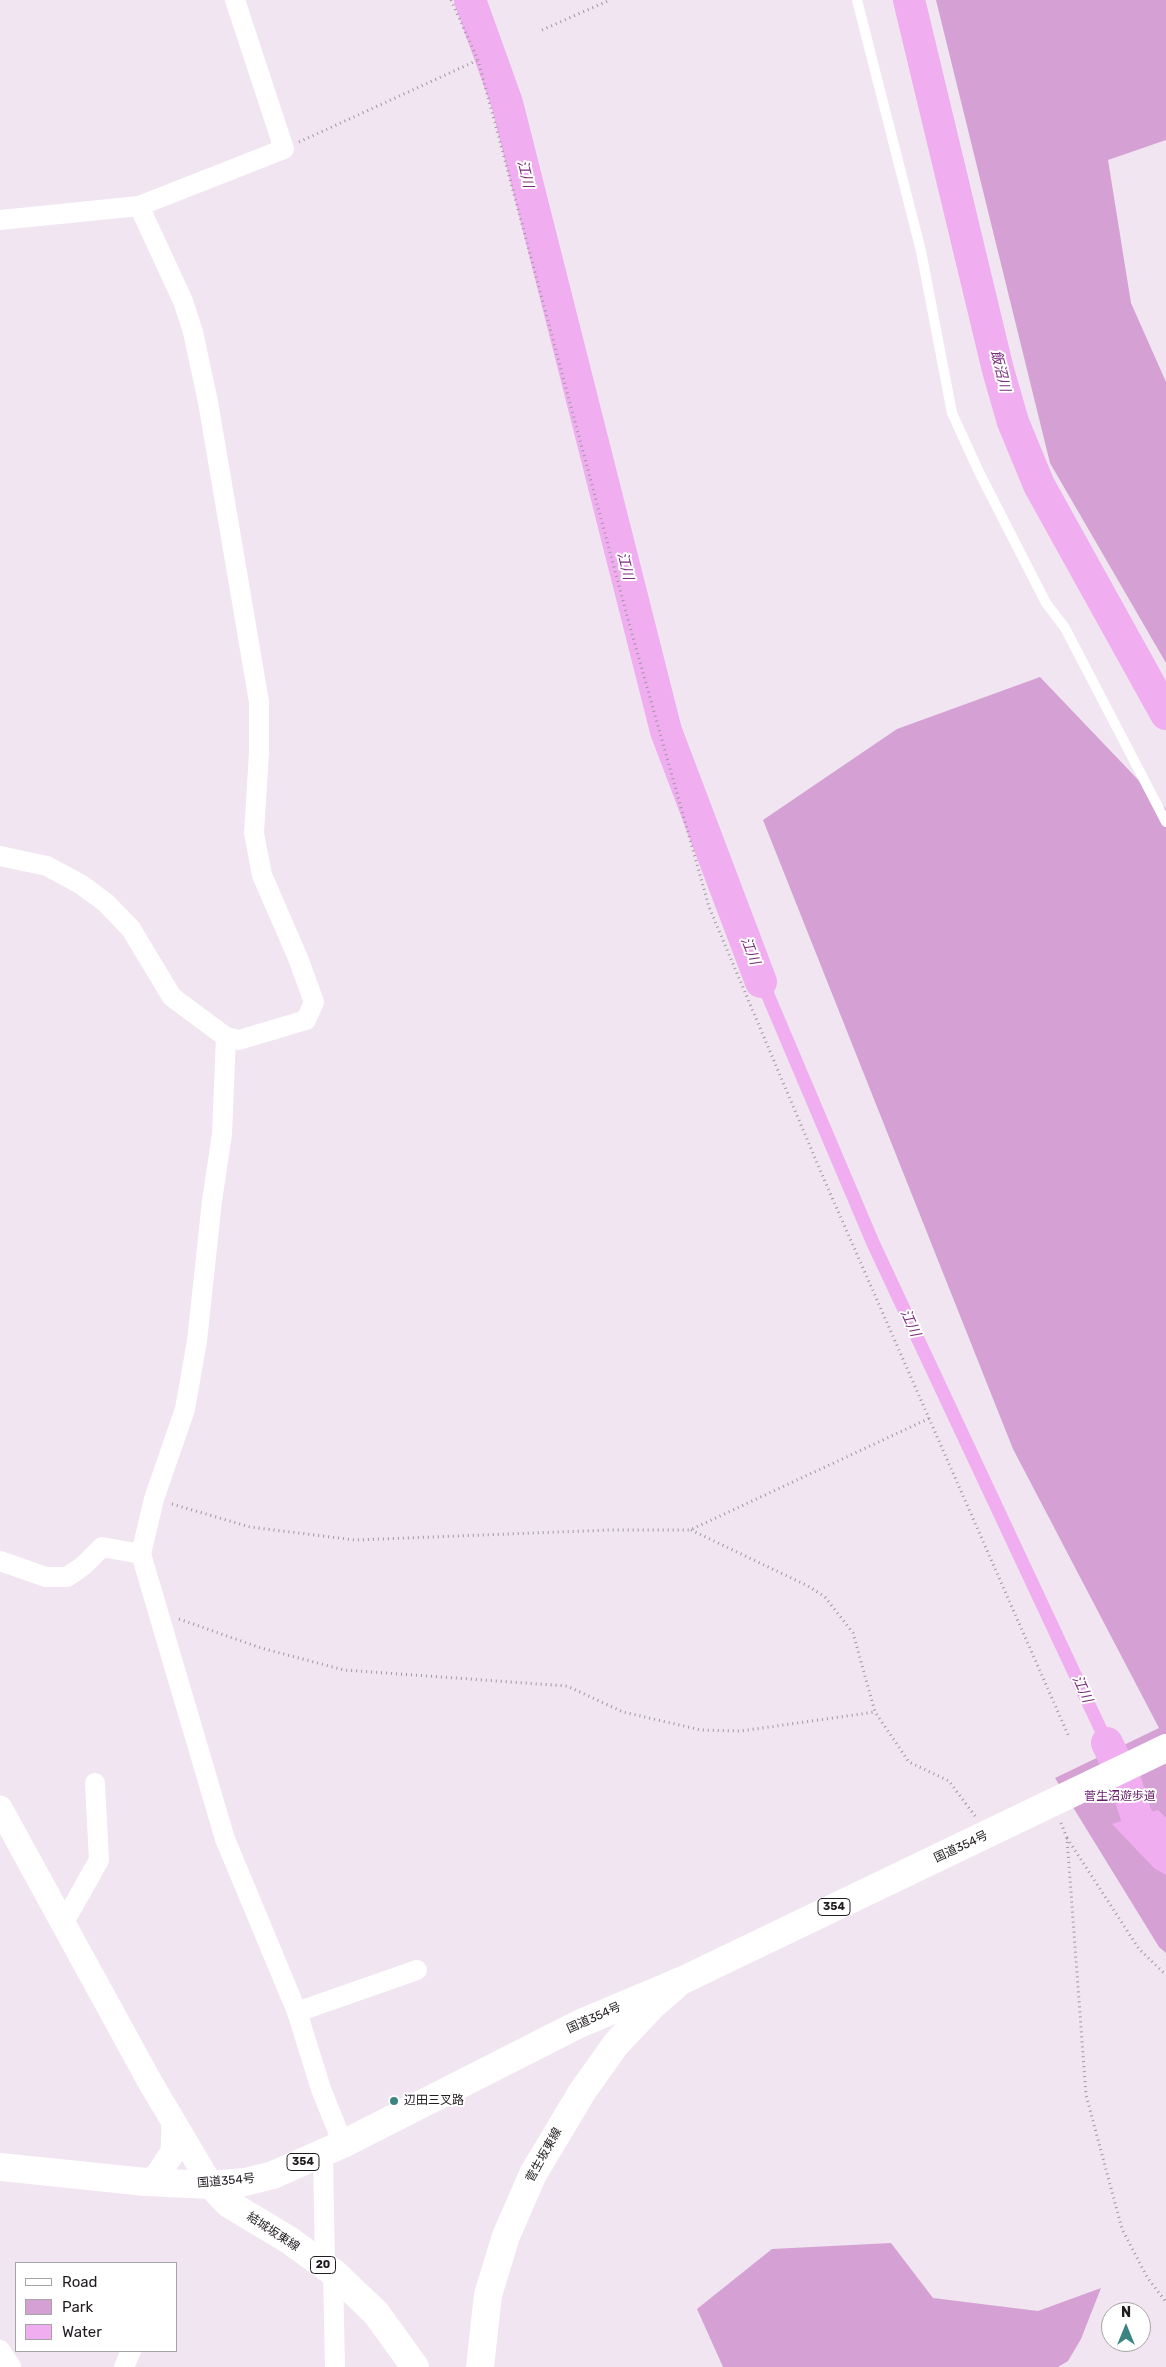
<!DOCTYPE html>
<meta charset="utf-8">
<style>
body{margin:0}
#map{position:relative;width:1166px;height:2367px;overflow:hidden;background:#f0e5f0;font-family:Rubik,sans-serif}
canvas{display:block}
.legend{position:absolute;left:15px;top:2262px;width:162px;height:90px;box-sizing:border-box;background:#fff;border:1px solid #a6a4a6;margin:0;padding:6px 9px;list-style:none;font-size:15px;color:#201c20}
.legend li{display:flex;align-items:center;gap:10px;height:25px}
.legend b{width:25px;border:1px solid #a6a4a6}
.north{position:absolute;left:1101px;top:2302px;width:50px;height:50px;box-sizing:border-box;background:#fff;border:1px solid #a6a4a6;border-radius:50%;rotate:0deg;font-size:14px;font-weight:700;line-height:20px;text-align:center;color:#201c20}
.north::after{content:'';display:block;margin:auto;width:18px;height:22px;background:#3c8481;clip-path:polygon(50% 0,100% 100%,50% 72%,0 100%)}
</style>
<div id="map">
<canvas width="1166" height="2367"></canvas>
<ul class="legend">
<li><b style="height:6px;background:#fff"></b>Road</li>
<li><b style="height:14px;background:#d5a1d4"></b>Park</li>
<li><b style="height:14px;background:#f0adf0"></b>Water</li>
</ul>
<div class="north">N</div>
</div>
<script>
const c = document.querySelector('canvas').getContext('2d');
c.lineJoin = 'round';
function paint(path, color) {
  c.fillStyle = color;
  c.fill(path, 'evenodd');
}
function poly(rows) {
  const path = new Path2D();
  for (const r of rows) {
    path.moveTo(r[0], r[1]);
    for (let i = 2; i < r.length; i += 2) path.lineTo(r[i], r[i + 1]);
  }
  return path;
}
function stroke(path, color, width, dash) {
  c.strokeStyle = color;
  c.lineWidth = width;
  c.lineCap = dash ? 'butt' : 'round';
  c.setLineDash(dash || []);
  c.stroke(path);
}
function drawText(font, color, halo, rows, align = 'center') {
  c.font = font + ' Rubik,"Noto Sans JP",sans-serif';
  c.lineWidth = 4;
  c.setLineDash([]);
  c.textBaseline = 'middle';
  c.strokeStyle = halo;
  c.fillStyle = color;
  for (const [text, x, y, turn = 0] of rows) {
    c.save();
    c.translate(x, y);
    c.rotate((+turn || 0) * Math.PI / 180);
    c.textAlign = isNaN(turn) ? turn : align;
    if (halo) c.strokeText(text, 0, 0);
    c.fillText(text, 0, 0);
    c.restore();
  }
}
paint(poly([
 [936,0,1166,0,1166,140,1108,160,1131,303,1166,382,1166,663,1050,463],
 [1040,677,1166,809,1166,1953,1159,1947,1055,1778,1159,1728,1013,1449,763,820,897,729],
 [891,2243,933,2298,1038,2311,1101,2288,1081,2339,1068,2361,1058,2367,723,2367,697,2309,772,2249]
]), '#d5a1d4');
paint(poly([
 [751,938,879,1240,1132,1781,1120,1786,867,1246,738,942],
 [1158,1810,1166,1818,1166,1875,1154,1868,1112,1824]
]), '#f0adf0');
stroke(poly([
 [470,0,507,103,666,731,761,982],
 [909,0,998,370,1013,422,1039,485,1166,714],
 [1107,1743,1126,1783,1137,1818,1166,1849]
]), '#f0adf0', 32);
stroke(poly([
 [451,0,478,60,629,623,709,907,823,1177,1069,1737],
 [542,30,610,0],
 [299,142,478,60],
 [172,1504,250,1527,355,1540,610,1530,690,1530,930,1418],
 [691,1530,808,1586,825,1597,853,1633,875,1712,909,1762,949,1781,975,1816],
 [179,1619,261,1648,344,1670,567,1686,623,1712,701,1730,741,1731,875,1712],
 [1061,1823,1067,1838,1086,2095,1122,2229,1147,2277,1166,2302],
 [1067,1838,1139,1949,1166,1975]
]), '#a098a0', 3, [1, 4]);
stroke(poly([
 [857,0,921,251,952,413,979,472,1046,603,1065,628,1166,822]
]), '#fff', 10);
stroke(poly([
 [0,220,139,206,284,149,235,0],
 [0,856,47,866,82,885,106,903,131,929,172,997,226,1037,239,1040,306,1020,314,1002,298,958,262,875,254,833,259,753,259,702,208,402,193,332,183,301,139,206],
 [226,1037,222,1134,212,1201,197,1341,185,1409,154,1499,141,1554,225,1839,297,2012,321,2089,343,2144],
 [0,1561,46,1577,67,1577,83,1566,102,1547,141,1554],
 [63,1924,99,1860,95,1783],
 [297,2012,417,1970],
 [323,2153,325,2267],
 [333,2272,335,2367],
 [0,2350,11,2367],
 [124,2367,131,2351]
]), '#fff', 20);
stroke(poly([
 [0,1808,150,2082,211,2185],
 [146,2182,157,2176,173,2152,174,2125]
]), '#fff', 25);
stroke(poly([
 [480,2367,488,2295,506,2236,533,2174,582,2092,616,2044,652,2006,676,1985]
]), '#fff', 28);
stroke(poly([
 [211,2185,229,2204,289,2240,333,2272,376,2313,415,2367]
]), '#fff', 28);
stroke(poly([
 [0,2167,146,2182,211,2185,245,2182,273,2175,343,2144,579,2024,681,1981,1166,1748]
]), '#fff', 28);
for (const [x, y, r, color] of [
 [394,2101,5,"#3c8481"]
]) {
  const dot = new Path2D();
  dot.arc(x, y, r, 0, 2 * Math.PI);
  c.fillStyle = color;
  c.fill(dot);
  stroke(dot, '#fff', 2);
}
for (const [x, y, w] of [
 [834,1907,32],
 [303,2162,32],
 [323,2265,25]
]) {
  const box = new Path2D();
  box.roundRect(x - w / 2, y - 8.5, w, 17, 4);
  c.fillStyle = '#fff';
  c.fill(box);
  stroke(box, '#201c20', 1);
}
drawText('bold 11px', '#201c20', null, [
 ["354",834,1907],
 ["354",303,2162],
 ["20",323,2265]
]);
drawText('12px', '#661969', '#fff', [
 ["菅生沼遊歩道",1120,1797]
]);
drawText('12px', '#201c20', '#fff', [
 ["国道354号",961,1847,-25],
 ["国道354号",594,2018,-24],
 ["菅生坂東線",544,2155,-61],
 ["国道354号",226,2181,-5],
 ["結城坂東線",273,2232,33]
]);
drawText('12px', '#201c20', '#fff', [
 ["辺田三叉路",404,2101]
], 'left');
drawText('italic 14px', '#7a2d7c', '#fff', [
 ["江川",525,174,76],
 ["飯沼川",1000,371,76],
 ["江川",625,566,76],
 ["江川",750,951,68],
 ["江川",910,1323,65],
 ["江川",1082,1689,65]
]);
</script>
